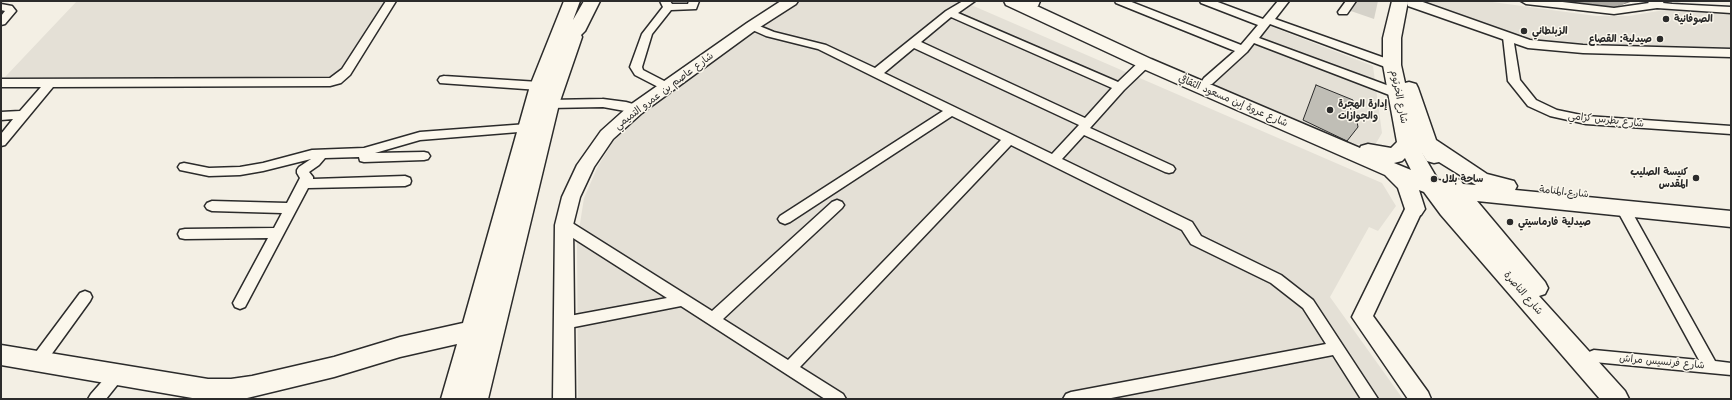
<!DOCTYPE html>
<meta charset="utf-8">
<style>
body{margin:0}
#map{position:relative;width:1732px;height:400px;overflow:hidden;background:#f3efe4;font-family:"Playpen Sans",sans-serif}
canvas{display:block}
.frame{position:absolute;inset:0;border:2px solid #2b2b2b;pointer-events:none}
</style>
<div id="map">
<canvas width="1732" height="400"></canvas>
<div class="frame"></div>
</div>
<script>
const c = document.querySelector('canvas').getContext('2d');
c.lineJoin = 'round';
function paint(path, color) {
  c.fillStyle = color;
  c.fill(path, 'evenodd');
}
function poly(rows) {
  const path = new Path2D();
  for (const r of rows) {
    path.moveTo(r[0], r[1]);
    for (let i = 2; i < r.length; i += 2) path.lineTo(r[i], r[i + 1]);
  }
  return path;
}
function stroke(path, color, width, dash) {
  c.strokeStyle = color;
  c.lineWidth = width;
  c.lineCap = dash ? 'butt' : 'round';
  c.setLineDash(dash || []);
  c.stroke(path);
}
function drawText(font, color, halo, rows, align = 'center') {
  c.font = font + ' "Playpen Sans","Playpen Sans Arabic",sans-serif';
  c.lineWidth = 3;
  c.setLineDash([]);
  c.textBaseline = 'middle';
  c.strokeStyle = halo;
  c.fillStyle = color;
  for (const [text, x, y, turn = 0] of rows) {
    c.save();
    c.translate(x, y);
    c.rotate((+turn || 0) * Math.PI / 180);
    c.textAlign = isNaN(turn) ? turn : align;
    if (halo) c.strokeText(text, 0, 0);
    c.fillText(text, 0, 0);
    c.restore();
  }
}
paint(poly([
 [77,1,386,1,340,78,5,77],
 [797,1,962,1,1382,183,1396,206,1378,231,1369,227,1330,297,1403,399,578,399,577,243,584,198,598,166,616,137,644,112],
 [1423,1,1485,1,1596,16,1629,16,1664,10,1731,13,1731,49,1582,44,1528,39,1421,5],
 [1262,23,1373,66,1382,133,1375,145,1355,144,1213,84]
]), '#e4e0d6');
paint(poly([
 [1354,1,1378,1,1374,19,1348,10]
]), '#d5d2c9');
const water = poly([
 [1556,1,1578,1,1608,4,1618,1,1632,1,1613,7,1556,1]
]);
paint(water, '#aca9a2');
stroke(water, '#787772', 1);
paint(poly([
 [1570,1,1626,1,1624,4,1608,10,1578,6,1572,4,1570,1]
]), '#aca9a2');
const building = poly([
 [1316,85,1353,100,1358,127,1347,141,1303,120,1316,85]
]);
paint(building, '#c0beb6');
stroke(building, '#2b2b2b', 1);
const minor = poly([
 [386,1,396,1,350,75,341,83,330,86,53,87,5,145,1,146,1,134,13,119,1,120,1,112,20,111,41,87,1,87,1,79,330,78,342,69,386,1],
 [660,1,670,1,672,4,688,4,689,1,699,1,696,9,671,10,652,34,642,67,643,70,670,84,672,87,670,90,666,91,635,75,630,67,642,34,663,7,660,1],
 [963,1,975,1,958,13,1118,82,1141,60,1149,60,1151,63,1149,66,1124,90,1090,128,1173,166,1175,169,1173,172,1169,173,1165,172,1084,135,1062,159,1192,222,1201,236,1281,275,1313,300,1378,399,1361,399,1333,355,1106,399,1063,399,1066,394,1071,392,1326,344,1303,308,1271,283,1191,244,1182,230,1011,145,800,367,843,394,846,399,825,399,681,306,564,329,559,327,557,323,559,319,564,317,667,298,559,229,557,225,559,221,564,220,569,221,712,311,832,202,837,200,842,202,844,205,842,208,723,319,788,360,1001,140,952,116,790,222,785,224,780,222,778,219,780,216,943,111,818,49,766,36,748,28,747,26,752,23,774,32,826,45,875,68,946,11,963,1],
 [951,17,1112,88,1085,118,921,42,951,17],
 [914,48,1079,125,1052,154,884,73,914,48],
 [1115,1,1129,1,1241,45,1258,25,1201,3,1200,1,1215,1,1263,19,1278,1,1289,1,1275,19,1396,62,1398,65,1396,68,1392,69,1388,68,1270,24,1259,38,1400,90,1402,93,1400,96,1396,97,1392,96,1254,43,1247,52,1212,84,1204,84,1202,81,1204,78,1235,51,1116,3,1115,1],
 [1346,1,1356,1,1347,14,1339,14,1338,12,1346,1],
 [1521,1,1554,1,1614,8,1649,3,1647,1,1664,1,1663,3,1672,4,1731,7,1731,13,1657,8,1614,14,1526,4,1521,1],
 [1,4,12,6,16,11,5,24,1,25,1,16,5,11,1,10,1,4],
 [1508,34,1513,37,1520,80,1536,100,1557,110,1586,116,1731,126,1731,134,1586,124,1550,116,1528,106,1508,81,1503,37,1508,34],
 [444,76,539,82,543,83,545,86,543,89,539,90,440,83,438,80,440,77,444,76],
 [603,99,626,102,640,106,642,109,640,112,636,113,603,107,549,108,545,107,543,104,545,101,549,100,603,99],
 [527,124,531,125,533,128,531,131,420,140,375,153,424,152,428,153,430,156,428,159,424,160,364,162,360,161,359,157,325,158,319,165,309,172,313,177,313,179,405,176,410,178,411,181,410,184,405,186,308,188,245,307,240,309,235,307,233,303,268,238,185,239,180,238,178,234,180,230,185,229,274,228,282,213,212,211,207,209,205,206,207,203,212,201,287,203,300,178,297,173,297,170,299,167,311,159,263,171,240,175,209,176,180,170,178,167,180,164,184,163,209,168,240,167,263,163,312,150,364,148,420,132,527,124],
 [1623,203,1628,205,1715,361,1731,363,1731,375,1594,362,1589,360,1587,356,1589,352,1594,350,1699,360,1616,208,1618,205,1623,203],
 [85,291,90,293,92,297,90,301,43,366,38,367,33,366,30,361,33,356,80,293,85,291],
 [118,367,123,369,126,374,106,399,88,399,91,394,113,369,118,367]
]);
const tertiary = poly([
 [1028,1,1040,1,1038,6,1033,7,1028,6,1027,3,1028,1],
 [1408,1,1420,1,1530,40,1583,45,1731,49,1731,57,1583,53,1528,48,1408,6,1407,3,1408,1]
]);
const secondary = poly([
 [781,1,798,1,796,4,757,29,642,113,613,139,594,167,580,197,573,225,575,399,553,399,555,225,562,197,577,165,601,131,630,105,747,23,781,1],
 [1414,202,1420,204,1423,209,1373,316,1428,392,1431,399,1408,399,1352,317,1405,209,1408,204,1414,202]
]);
const primary = poly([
 [564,1,580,1,573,20,584,1,600,1,585,31,581,35,582,37,559,104,488,399,441,399,457,344,400,357,334,377,243,399,198,399,1,365,1,345,208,379,231,379,252,376,334,357,400,337,463,323,530,86,564,1],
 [1004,1,1026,1,1151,59,1360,148,1361,146,1368,144,1391,148,1397,142,1383,65,1383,38,1392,1,1408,1,1401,38,1401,65,1405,83,1409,82,1416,84,1418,88,1436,140,1487,174,1514,181,1517,186,1515,190,1731,211,1731,227,1477,201,1545,282,1548,288,1545,294,1539,296,1625,391,1629,399,1600,399,1441,215,1424,192,1419,190,1425,209,1421,215,1414,217,1407,215,1398,188,1385,175,1139,67,1006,5,1004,1],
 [1421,151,1427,161,1434,163,1439,162,1476,185,1463,184,1460,180,1453,178,1445,181,1438,180,1421,151],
 [1405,158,1411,170,1394,163,1402,161,1405,158]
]);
stroke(minor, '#2b2b2b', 3);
stroke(tertiary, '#2b2b2b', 3);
stroke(secondary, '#2b2b2b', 3);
stroke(primary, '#2b2b2b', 3);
paint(minor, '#fbf7ec');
paint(tertiary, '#fbf7ec');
paint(secondary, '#fbf7ec');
paint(primary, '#fbf7ec');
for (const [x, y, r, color] of [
 [1666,19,4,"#2b2b2b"],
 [1524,31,4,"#2b2b2b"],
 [1660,39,4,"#2b2b2b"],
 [1330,110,4,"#2b2b2b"],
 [1696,178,4,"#2b2b2b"],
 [1434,179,4,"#2b2b2b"],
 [1510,222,4,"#2b2b2b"]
]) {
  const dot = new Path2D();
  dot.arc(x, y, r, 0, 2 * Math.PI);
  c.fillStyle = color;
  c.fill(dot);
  stroke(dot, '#fbf7ec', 1.5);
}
drawText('bold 10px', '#2b2b2b', '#fbf7ec', [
 ["الصوفانية",1674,19],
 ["الزبلطاني",1532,31],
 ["صيدلية: القصاع",1652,39,"right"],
 ["إدارة الهجرة",1338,104],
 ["والجوازات",1338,116],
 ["كنيسة الصليب",1688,172,"right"],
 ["المقدس",1688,184,"right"],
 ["ساحة بلال",1442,179],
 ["صيدلية فارماسيتي",1518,222]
], 'left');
drawText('10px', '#2b2b2b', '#fbf7ec', [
 ["شارع عاصم بن عمرو التميمي",664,91,-37],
 ["شارع الخرتوم",1399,97,79],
 ["شارع عروة إبن مسعود الثقافي",1233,101,23],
 ["شارع بطرس كرامي",1606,120,6],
 ["شارع المنامة",1564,192,6],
 ["شارع الناصرة",1523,293,49],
 ["شارع فرنسيس مراش",1662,362,5]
]);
</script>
